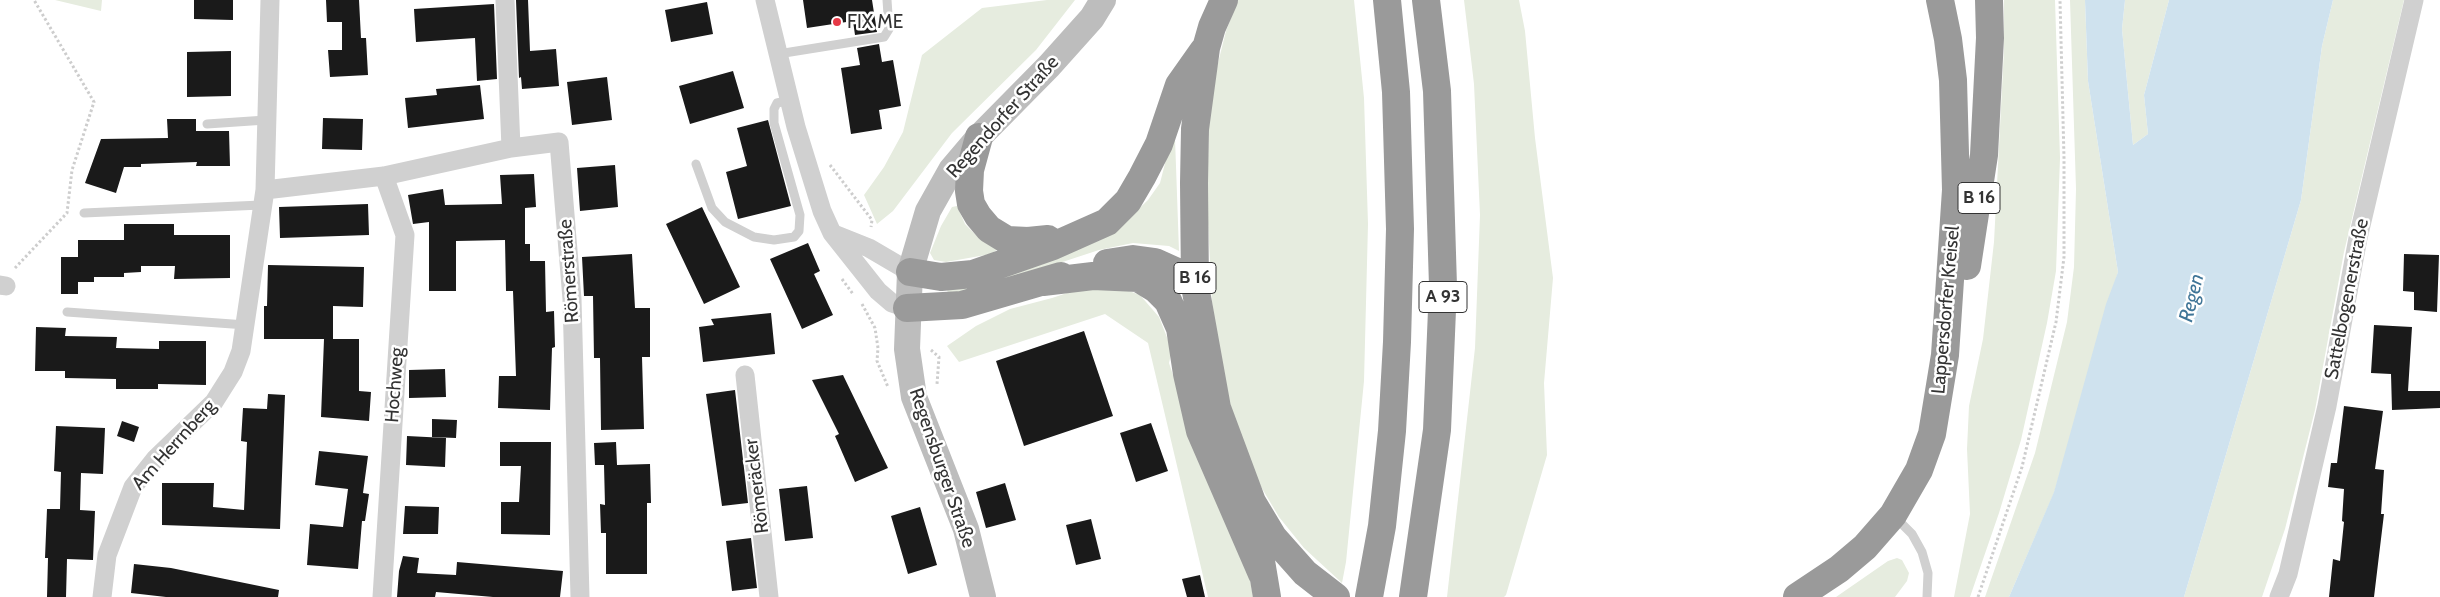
<!DOCTYPE html>
<meta charset="utf-8">
<style>
body{margin:0}
canvas{display:block;background:#fff}
</style>
<canvas width="2440" height="597"></canvas>
<script>
const c = document.querySelector('canvas').getContext('2d');
c.lineJoin = 'round';
function paint(path, color) {
  c.fillStyle = color;
  c.fill(path, 'evenodd');
}
function poly(rows) {
  const path = new Path2D();
  for (const r of rows) {
    path.moveTo(r[0], r[1]);
    for (let i = 2; i < r.length; i += 2) path.lineTo(r[i], r[i + 1]);
  }
  return path;
}
function stroke(path, color, width, dash) {
  c.strokeStyle = color;
  c.lineWidth = width;
  c.lineCap = dash ? 'butt' : 'round';
  c.setLineDash(dash || []);
  c.stroke(path);
}
function drawText(font, color, halo, rows, align = 'center') {
  c.font = font + ' Cabin,sans-serif';
  c.lineWidth = 5;
  c.setLineDash([]);
  c.textBaseline = 'middle';
  c.strokeStyle = halo;
  c.fillStyle = color;
  for (const [text, x, y, turn = 0] of rows) {
    c.save();
    c.translate(x, y);
    c.rotate((+turn || 0) * Math.PI / 180);
    c.textAlign = isNaN(turn) ? turn : align;
    if (halo) c.strokeText(text, 0, 0);
    c.fillText(text, 0, 0);
    c.restore();
  }
}
paint(poly([
 [55,0,102,0,101,11],
 [1047,0,1075,0,1036,50,952,133,893,211,877,224,864,195,884,167,903,132,922,55,982,8],
 [1238,0,1354,0,1364,98,1368,224,1364,381,1346,562,1342,583,1304,548,1279,517,1257,480,1238,433,1222,376,1212,302,1207,203,1209,120,1214,79,1226,31],
 [1464,0,1519,0,1525,31,1535,138,1553,278,1544,383,1547,455,1506,595,1504,597,1447,597,1475,348,1480,215,1474,84],
 [2004,0,2055,0,2060,158,2056,271,2047,323,2021,440,1999,513,1970,597,1954,597,1970,514,1967,449,1969,406,1983,339,1994,242,2004,50],
 [2070,0,2085,0,2088,81,2118,272,2054,493,2009,597,1985,597,2035,453,2067,322,2074,267,2076,189],
 [2125,0,2169,0,2144,95,2148,134,2133,145,2122,29],
 [2333,0,2404,0,2344,252,2315,410,2285,529,2262,597,2184,597,2301,200,2322,46],
 [1175,138,1179,251,1169,246,1133,243,1099,250,974,291,948,294,947,289,1063,255,1100,240,1123,224,1148,200,1160,183,1169,148],
 [957,206,965,224,977,236,998,249,991,254,946,262,934,260,930,253,941,226,952,207],
 [1091,285,1118,287,1140,295,1159,317,1172,350,1169,363,1199,453,1249,574,1253,597,1208,597,1148,343,1105,314,959,362,947,346,976,326,1010,309,1052,298],
 [1897,558,1902,560,1909,573,1907,581,1895,597,1836,597,1888,561]
]), '#e6ecdf');
paint(poly([
 [2085,0,2125,0,2122,29,2133,145,2148,134,2144,95,2169,0,2333,0,2322,46,2301,200,2184,597,2009,597,2054,492,2106,304,2118,272,2088,81]
]), '#cfe2ee');
paint(poly([
 [194,0,233,0,233,20,194,19],
 [326,0,359,0,361,38,366,38,368,75,330,77,328,50,342,50,342,22,327,22],
 [516,0,528,0,530,51,556,49,559,86,522,89,521,77,519,78],
 [803,0,872,0,877,32,855,35,853,21,807,28],
 [707,2,713,34,671,42,665,10],
 [494,4,497,79,477,81,475,38,416,42,414,9],
 [879,44,882,62,893,60,901,106,879,110,882,129,851,134,841,68,860,65,857,48],
 [231,51,231,96,187,97,187,52],
 [733,71,744,108,690,124,679,86],
 [607,77,612,120,572,125,567,82],
 [480,85,484,119,408,128,405,98,437,95,436,89],
 [323,118,363,119,362,150,322,149],
 [167,119,196,119,196,131,229,131,230,166,196,166,197,162,141,164,141,167,124,167,116,193,85,183,101,139,168,138],
 [768,120,791,206,738,219,726,172,747,166,737,128],
 [615,165,618,207,580,211,577,168],
 [534,174,536,207,525,208,525,244,530,244,530,261,545,261,546,312,554,311,555,347,552,348,550,410,498,408,499,376,516,376,513,291,506,291,505,240,456,241,456,291,429,291,429,222,413,224,408,195,443,189,445,205,502,204,500,175],
 [368,204,369,235,280,238,279,207],
 [702,207,740,287,704,304,666,224],
 [124,224,174,224,174,235,230,235,230,278,174,279,175,266,141,266,141,272,124,273,124,277,94,277,94,282,78,282,78,294,61,294,61,257,78,257,78,240,124,240],
 [808,243,820,271,814,274,833,315,802,329,770,259],
 [632,254,635,308,650,308,650,357,642,357,644,429,601,430,600,358,594,358,593,296,584,296,582,257],
 [2404,254,2439,255,2437,312,2414,310,2414,292,2403,291],
 [268,265,364,267,363,307,333,306,333,339,359,339,359,391,371,392,369,421,321,417,324,339,264,339,264,306,267,306],
 [771,313,775,354,703,362,699,327,714,325,711,319],
 [2374,325,2412,327,2408,391,2440,391,2440,408,2392,410,2391,374,2371,373],
 [36,327,66,328,65,336,117,337,116,348,159,349,159,341,206,341,206,385,158,384,158,389,116,389,116,379,65,378,65,371,35,371],
 [1084,331,1113,416,1024,446,996,361],
 [445,369,446,397,409,398,409,370],
 [843,375,888,468,855,482,835,436,839,434,812,380],
 [735,390,748,503,722,506,706,394],
 [268,394,285,395,280,529,162,525,162,483,214,483,213,507,244,510,247,442,241,441,243,408,267,409],
 [2344,406,2383,411,2375,469,2384,470,2381,514,2384,514,2374,597,2329,597,2333,559,2340,561,2344,522,2342,521,2344,489,2328,487,2331,463,2337,463],
 [432,419,457,420,456,438,432,437],
 [122,421,139,427,134,442,117,436],
 [1151,423,1168,471,1136,482,1120,433],
 [56,426,105,428,103,474,81,473,80,510,95,511,93,560,67,559,66,597,47,597,48,558,45,558,47,509,60,509,61,472,54,471],
 [407,436,446,438,445,467,406,465],
 [500,442,551,442,550,535,501,534,501,502,519,502,521,466,500,466],
 [616,442,617,465,650,464,651,503,647,503,647,574,606,574,606,533,601,533,600,504,605,505,604,465,595,465,594,443],
 [319,451,368,456,363,493,369,494,365,521,362,521,358,569,307,565,310,524,343,527,348,489,315,485],
 [1005,483,1016,520,986,528,976,492],
 [807,486,813,538,785,541,779,489],
 [405,506,439,507,438,534,403,534],
 [920,507,937,565,908,574,891,516],
 [1091,519,1101,559,1076,565,1066,525],
 [751,538,757,588,732,591,726,541],
 [403,556,419,558,417,573,456,575,457,562,563,571,560,597,493,597,436,592,435,597,397,597,399,571],
 [134,564,171,568,279,590,278,597,166,597,131,593],
 [1200,575,1205,597,1187,597,1182,579]
]), '#1a1a1a');
stroke(poly([
 [830,165,872,220,871,227],
 [15,268,67,213,72,170,94,102,34,0],
 [842,279,853,294],
 [862,304,875,328,878,348,877,361,888,387],
 [931,350,939,357,937,384],
 [1978,597,2022,467,2056,322,2064,257,2064,158,2060,0]
]), '#cdcdcd', 3, [2.5, 2.5]);
stroke(poly([
 [778,54,884,37,889,29,887,0],
 [207,124,266,120],
 [696,164,712,208,725,222,754,237,774,240,794,237,799,231,800,215,774,123,774,109,777,103,790,100],
 [84,213,261,205],
 [67,312,246,325],
 [1895,517,1912,534,1922,552,1928,573,1927,597]
]), '#d0d0d0', 9);
stroke(poly([
 [505,0,511,148,559,142,572,299,580,597],
 [765,0,796,127,822,211,832,233,878,291,892,303,907,308],
 [265,190,384,176,511,148],
 [834,234,869,248,910,272],
 [0,285,6,286],
 [745,375,769,597],
 [102,597,107,555,133,487,156,458,214,402,233,372,241,351,265,190,270,0],
 [382,597,405,235,384,176],
 [2279,597,2288,574,2327,406,2358,238,2414,0]
]), '#d0d0d0', 19);
stroke(poly([
 [983,597,966,529,914,397,907,349,910,272,928,211,951,170,979,137,1049,66,1092,18,1103,0]
]), '#bdbdbd', 26);
stroke(poly([
 [1224,0,1212,27,1206,48,1195,129,1194,183,1195,286,1217,408,1252,502,1273,537,1305,573,1336,597],
 [979,137,970,170,969,191,971,204,978,216,989,229,1007,240,1028,241,1048,239],
 [1107,263,1133,259,1155,262,1175,271,1195,286],
 [1967,266,1984,155,1990,38,1989,0],
 [910,272,941,277,973,274,1053,246,1107,222,1128,201,1142,177,1159,144,1179,85,1203,51],
 [1043,282,1093,276,1138,278,1156,289,1168,301,1180,328,1187,374,1200,431,1262,574],
 [907,308,962,305,1061,276],
 [1260,555,1267,597],
 [1369,597,1382,526,1392,431,1397,342,1400,229,1396,92,1387,0],
 [1413,597,1437,430,1443,286,1437,91,1426,0],
 [1797,597,1839,569,1865,547,1893,515,1919,470,1932,434,1945,355,1956,190,1953,80,1948,39,1940,0]
]), '#9a9a9a', 28);
for (const [x, y, r, color] of [
 [837,22,5,"#e63946"]
]) {
  const dot = new Path2D();
  dot.arc(x, y, r, 0, 2 * Math.PI);
  c.fillStyle = color;
  c.fill(dot);
  stroke(dot, '#fff', 2);
}
for (const [x, y, w] of [
 [1979,198,42],
 [1195,278,42],
 [1443,297,48]
]) {
  const box = new Path2D();
  box.roundRect(x - w / 2, y - 15.5, w, 31, 4);
  c.fillStyle = '#fff';
  c.fill(box);
  stroke(box, '#333', 1);
}
drawText('bold 18px', '#333', null, [
 ["B 16",1979,198],
 ["B 16",1195,278],
 ["A 93",1443,297]
]);
drawText('19px', '#333', '#fff', [
 ["FIX ME",847,22]
], 'left');
drawText('19px', '#333', '#fff', [
 ["Regendorfer Straße",1003,117,-48],
 ["Römerstraße",569,271,-94],
 ["Sattelbogenerstraße",2347,299,-79],
 ["Lappersdorfer Kreisel",1946,310,-85],
 ["Hochweg",395,385,-86],
 ["Am Herrnberg",174,445,-48],
 ["Regensburger Straße",942,468,71],
 ["Römeräcker",757,486,-97]
]);
drawText('italic 20px', '#3f7597', '#fff', [
 ["Regen",2192,298,-76]
]);
</script>
